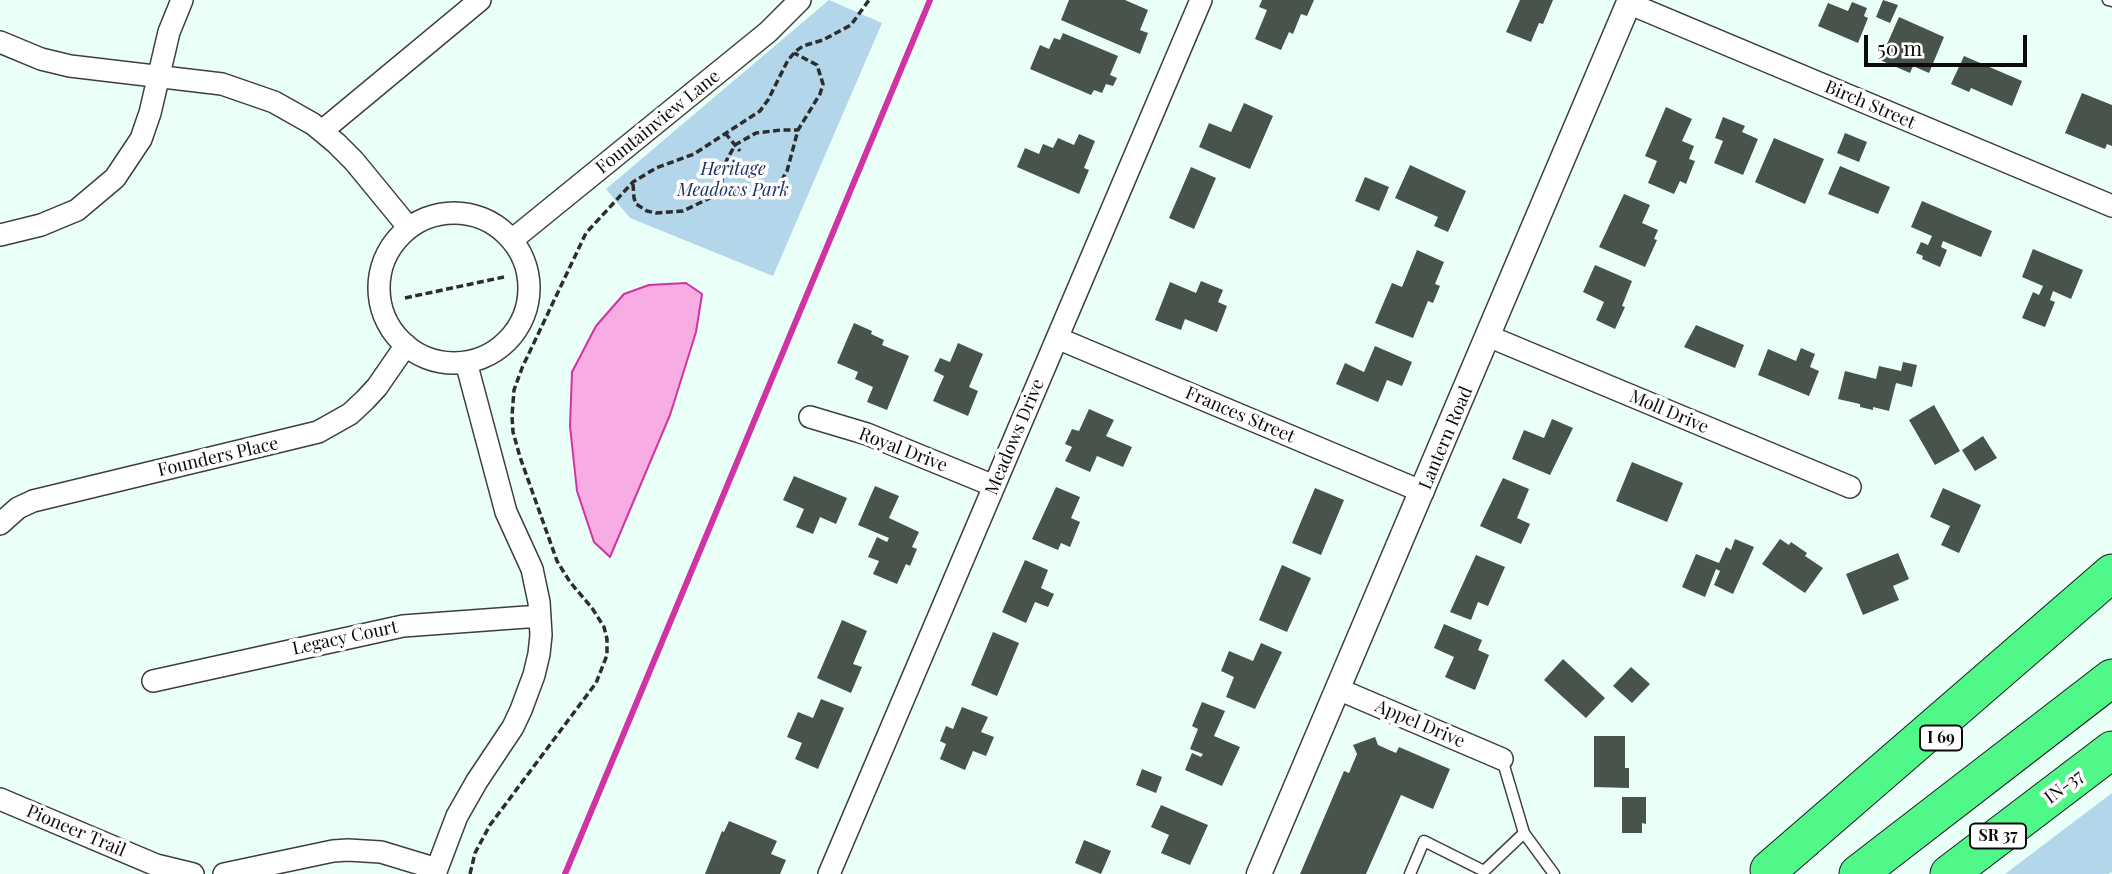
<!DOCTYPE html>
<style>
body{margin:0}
#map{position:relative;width:2112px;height:874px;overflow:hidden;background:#eafff8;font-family:"Playfair Display",serif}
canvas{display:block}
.scale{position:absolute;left:1864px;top:35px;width:163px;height:32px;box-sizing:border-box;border:4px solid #0b0b0b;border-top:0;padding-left:9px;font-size:21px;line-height:24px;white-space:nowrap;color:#0b0b0b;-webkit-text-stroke:5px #fff;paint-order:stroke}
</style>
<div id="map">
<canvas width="2112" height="874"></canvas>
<div class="scale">50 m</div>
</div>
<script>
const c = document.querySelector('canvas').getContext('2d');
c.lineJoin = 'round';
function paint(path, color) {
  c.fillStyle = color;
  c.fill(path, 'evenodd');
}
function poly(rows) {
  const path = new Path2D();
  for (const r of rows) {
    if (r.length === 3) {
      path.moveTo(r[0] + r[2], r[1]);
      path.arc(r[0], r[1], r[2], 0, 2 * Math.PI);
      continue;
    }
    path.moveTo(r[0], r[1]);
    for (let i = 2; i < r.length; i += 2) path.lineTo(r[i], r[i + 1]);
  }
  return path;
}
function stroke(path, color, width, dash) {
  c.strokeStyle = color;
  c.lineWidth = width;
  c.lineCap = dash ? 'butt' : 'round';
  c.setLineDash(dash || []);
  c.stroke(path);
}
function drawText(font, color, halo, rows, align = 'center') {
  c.font = font + ' "Playfair Display",serif';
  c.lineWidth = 7;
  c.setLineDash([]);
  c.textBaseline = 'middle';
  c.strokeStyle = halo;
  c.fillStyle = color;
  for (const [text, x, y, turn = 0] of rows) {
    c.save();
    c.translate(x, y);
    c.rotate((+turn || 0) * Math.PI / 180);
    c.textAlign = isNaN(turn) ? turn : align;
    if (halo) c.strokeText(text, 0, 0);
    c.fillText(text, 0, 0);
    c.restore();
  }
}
paint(poly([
 [829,0,882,23,773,276,630,218,606,189],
 [2112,793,2112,872,2108,874,2005,874]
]), '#b3d6ea');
const water = poly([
 [686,283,702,294,696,332,670,415,610,557,594,542,577,491,570,426,572,372,596,326,624,294,649,285,686,283]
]);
paint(water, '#f7ade4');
stroke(water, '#d033a3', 2);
stroke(poly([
 [565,874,930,0]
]), '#d033a3', 6);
paint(poly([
 [1069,0,1125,0,1148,10,1140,30,1148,33,1140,54,1061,20],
 [1262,0,1314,0,1307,16,1301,14,1293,34,1289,32,1281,50,1255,39,1267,10,1259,7],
 [1520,0,1553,0,1543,24,1539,23,1531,42,1506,32],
 [1883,0,1898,5,1890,23,1876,17],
 [1852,2,1867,8,1864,16,1868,18,1858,43,1818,26,1828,3,1848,11],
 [1899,17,1944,37,1929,73,1913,66,1910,73,1880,60],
 [1063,33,1118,56,1110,75,1117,78,1113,86,1106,84,1102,93,1094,90,1091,95,1030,69,1040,45,1049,49,1054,38,1060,40],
 [1964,56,2022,81,2012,106,1971,88,1969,92,1951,84],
 [2082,93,2112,105,2112,146,2107,144,2105,149,2065,133],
 [1244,103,1273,116,1250,169,1199,147,1209,123,1231,132],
 [1666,107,1692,119,1682,141,1694,146,1689,159,1695,161,1686,184,1680,181,1674,194,1648,183,1657,161,1645,156],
 [1723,117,1745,126,1742,132,1758,139,1743,175,1714,163,1723,141,1715,138],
 [1845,133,1867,142,1859,162,1837,153],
 [1079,134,1095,141,1084,168,1089,170,1079,194,1017,167,1025,148,1039,154,1043,144,1053,148,1058,138,1074,145],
 [1774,138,1824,159,1805,204,1755,182],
 [1410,165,1466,191,1448,232,1434,226,1438,217,1395,198],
 [1840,166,1890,187,1878,214,1828,194],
 [1191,167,1216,178,1194,229,1169,218],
 [1365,177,1389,187,1379,211,1355,201],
 [1624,194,1650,205,1642,223,1658,230,1654,239,1657,240,1645,267,1599,247],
 [1922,201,1992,231,1981,257,1943,241,1941,247,1947,250,1940,267,1922,259,1923,256,1916,253,1921,242,1928,245,1932,236,1911,227],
 [2033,249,2083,270,2071,299,2053,291,2050,300,2055,302,2045,327,2022,318,2033,292,2039,295,2043,286,2022,277],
 [1417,250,1444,262,1435,284,1440,286,1433,303,1428,301,1413,338,1375,323,1392,283,1402,287],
 [1595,265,1632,281,1622,306,1625,307,1615,329,1596,320,1604,302,1583,292],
 [1201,281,1223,290,1218,302,1227,306,1217,332,1185,319,1181,330,1155,320,1170,282,1196,293],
 [854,323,872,331,871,334,884,340,882,345,909,356,887,410,867,402,873,387,855,379,858,372,837,363],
 [1696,325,1744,345,1735,368,1684,347],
 [958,343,983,354,969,387,978,391,968,416,933,401,944,376,934,371,940,358,950,362],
 [1375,346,1412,362,1402,386,1387,380,1378,402,1336,384,1345,363,1364,372],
 [1801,348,1815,354,1810,367,1819,371,1809,396,1758,375,1768,349,1796,361],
 [1903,362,1917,365,1912,387,1896,383,1889,411,1873,407,1873,410,1860,407,1860,404,1838,399,1845,371,1876,379,1879,366,1901,371],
 [1934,405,1960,451,1935,465,1909,420],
 [1089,409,1114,420,1106,436,1132,447,1123,467,1097,456,1090,472,1065,461,1072,447,1065,444,1072,429,1079,431],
 [1552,419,1573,428,1550,475,1512,459,1524,430,1544,438],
 [1983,436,1997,458,1975,471,1962,450],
 [1632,462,1683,483,1667,522,1616,501],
 [794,476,847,498,836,524,820,517,813,534,796,527,804,509,783,500],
 [1503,478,1529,489,1517,518,1530,524,1521,544,1480,526],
 [875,486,899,496,889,518,919,532,912,547,917,549,910,566,906,564,897,584,873,574,879,561,868,557,877,537,887,542,889,538,858,525],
 [1056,487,1080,497,1071,518,1080,522,1070,547,1061,543,1058,550,1032,539],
 [1315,488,1344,500,1321,555,1292,543],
 [1943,488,1981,505,1959,553,1941,545,1950,526,1930,517],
 [1735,539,1754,547,1733,594,1714,585,1720,571,1716,569,1705,597,1682,587,1696,554,1719,563,1726,547,1731,550],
 [1780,539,1789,545,1791,542,1807,553,1805,556,1823,568,1805,593,1762,564],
 [1898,553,1909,579,1893,586,1899,600,1863,615,1846,574],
 [1476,555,1505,567,1488,606,1478,602,1471,620,1450,612],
 [1025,560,1048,570,1041,588,1054,594,1048,607,1035,602,1026,623,1002,612],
 [1282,565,1311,578,1287,632,1259,620],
 [842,620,867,631,853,664,862,667,851,693,817,678],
 [1444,624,1482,640,1478,650,1489,655,1475,690,1445,677,1454,657,1434,648],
 [993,632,1019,643,997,696,971,685],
 [1261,643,1282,652,1255,709,1226,697,1234,677,1221,671,1229,651,1253,661],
 [1563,659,1605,698,1586,718,1544,680],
 [1631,667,1650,684,1632,703,1613,686],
 [821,699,844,708,818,769,795,759,802,743,787,737,798,712,813,718],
 [1202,702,1225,711,1214,736,1240,747,1222,786,1185,770,1192,753,1201,757,1203,754,1190,749,1198,729,1192,726],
 [962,707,988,717,981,732,994,737,986,756,973,751,965,770,940,759,946,744,940,741,946,726,953,729],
 [1594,736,1625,736,1625,768,1629,768,1629,788,1594,787],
 [1375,737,1378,745,1396,753,1399,747,1450,769,1433,809,1401,795,1366,874,1300,874,1344,771,1349,773,1357,754,1353,745],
 [1142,769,1162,777,1156,793,1136,785],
 [1622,797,1646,797,1646,824,1642,823,1642,833,1622,833],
 [1161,805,1208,825,1190,865,1161,853,1169,835,1151,827],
 [729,821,777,841,771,854,786,860,780,874,705,874,722,831,724,832],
 [1084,840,1111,851,1101,874,1075,863]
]), '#48544b');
const service = poly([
 [2108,0,2112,1],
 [1502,759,1524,833,1554,874],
 [1410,874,1424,841,1484,871,1524,833]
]);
const minor = poly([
 [1628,3,2112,206],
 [0,42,41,59,70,66,222,84,274,102,313,124,336,143,354,161,409,228],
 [322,131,480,0],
 [454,288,75],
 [0,235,41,225,77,210,115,178,141,139,150,113,169,32,182,0],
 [512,240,768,32,800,0],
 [1488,336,1850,487],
 [1057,338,1423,492],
 [810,417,867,434,994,486],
 [0,524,18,508,33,501,318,432,350,414,365,400,377,387,406,345],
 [153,681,403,626,540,616],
 [1338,689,1502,759],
 [0,799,156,865,193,874],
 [224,874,333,851,348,850,381,852,437,869],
 [435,874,457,816,477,781,513,727,521,710,534,675,539,654,541,635,539,602,532,569,506,512,466,362],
 [829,874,1201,0]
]);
const tertiary = poly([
 [1259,874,1630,0]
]);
const motorway = poly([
 [1769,870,2112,573],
 [1858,874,2112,678],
 [1949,874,2112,750]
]);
stroke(service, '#3e3e3e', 13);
stroke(minor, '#3e3e3e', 24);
stroke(tertiary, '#3e3e3e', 27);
stroke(motorway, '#1c1c1c', 39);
stroke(poly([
 [725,133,740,151],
 [633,184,634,198,636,204,647,211,656,213,683,211,710,198,725,194,760,197,776,190,787,171,798,130,820,94,823,84,817,65,794,53],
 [721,195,723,167,735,145,756,133,781,130,798,130],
 [405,298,504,277],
 [470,874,475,853,490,825,596,683,607,655,607,639,604,627,592,608,570,582,557,561,520,457,513,432,512,416,514,390,522,368,586,233,633,182,656,168,694,154,760,111,768,100,788,60,796,51,803,46,823,40,851,25,869,0]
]), '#2d2d2d', 3.5, [7, 3.5]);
stroke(service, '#fff', 10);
stroke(minor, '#fff', 21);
stroke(tertiary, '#fff', 24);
stroke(motorway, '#4ff889', 37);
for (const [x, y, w] of [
 [1941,738,42],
 [1998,836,56]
]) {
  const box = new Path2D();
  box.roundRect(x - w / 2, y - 12.5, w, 25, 5);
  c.fillStyle = '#fff';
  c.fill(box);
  stroke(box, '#0b0b0b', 2);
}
drawText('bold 16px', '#0b0b0b', null, [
 ["I 69",1941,738],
 ["SR 37",1998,836]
]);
drawText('18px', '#0b0b0b', '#fff', [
 ["Birch Street",1870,105,23],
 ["Fountainview Lane",658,122,-39],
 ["Moll Drive",1669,412,23],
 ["Frances Street",1240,415,23],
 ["Meadows Drive",1015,437,-67],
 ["Lantern Road",1446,438,-67],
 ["Royal Drive",903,450,21],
 ["Founders Place",218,457,-13],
 ["Legacy Court",345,638,-12],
 ["Appel Drive",1420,724,23],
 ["IN-37",2064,787,-37],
 ["Pioneer Trail",76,831,23]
]);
drawText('italic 18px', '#1b3264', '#fff', [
 ["Heritage",733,169],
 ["Meadows Park",733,190]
]);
</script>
